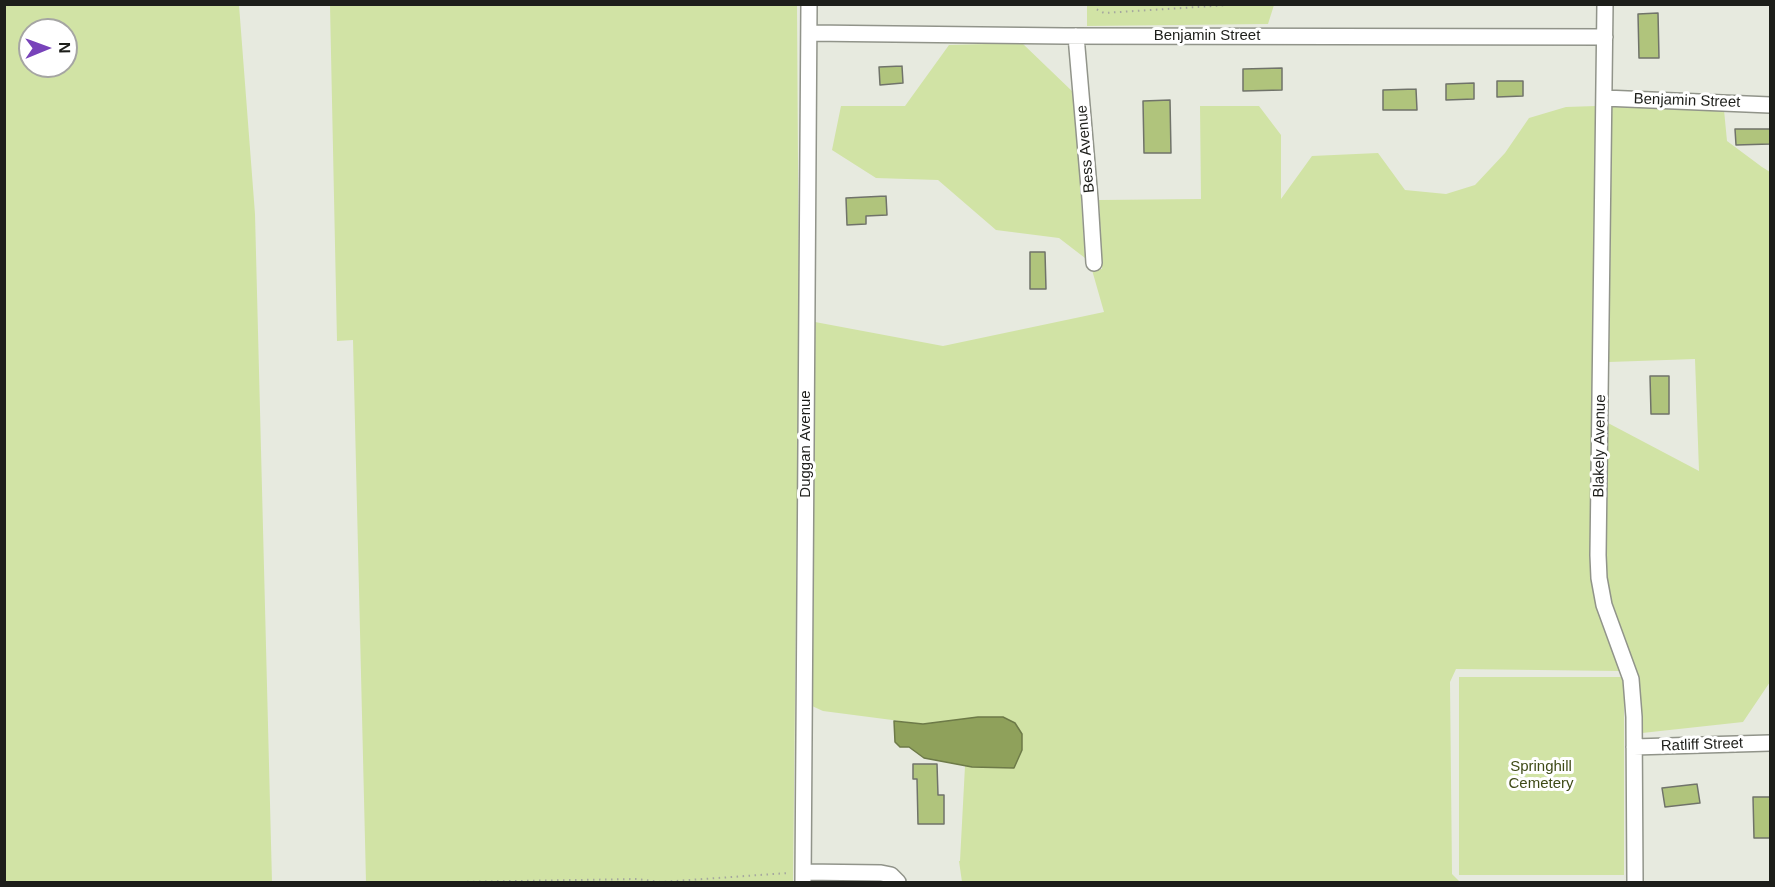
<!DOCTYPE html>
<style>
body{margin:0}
#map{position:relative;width:1775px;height:887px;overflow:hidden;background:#e7eadf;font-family:Arial,sans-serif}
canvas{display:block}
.frame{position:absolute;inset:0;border:6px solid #1d1e1a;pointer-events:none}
.north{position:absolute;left:18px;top:18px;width:60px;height:60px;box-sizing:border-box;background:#fff;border:2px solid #a5a5a3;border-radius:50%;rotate:89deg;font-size:16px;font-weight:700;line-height:24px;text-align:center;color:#1d1e1a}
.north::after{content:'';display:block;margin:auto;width:21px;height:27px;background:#7843ba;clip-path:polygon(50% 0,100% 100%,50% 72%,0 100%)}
</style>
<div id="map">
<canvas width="1775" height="887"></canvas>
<div class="frame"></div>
<div class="north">N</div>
</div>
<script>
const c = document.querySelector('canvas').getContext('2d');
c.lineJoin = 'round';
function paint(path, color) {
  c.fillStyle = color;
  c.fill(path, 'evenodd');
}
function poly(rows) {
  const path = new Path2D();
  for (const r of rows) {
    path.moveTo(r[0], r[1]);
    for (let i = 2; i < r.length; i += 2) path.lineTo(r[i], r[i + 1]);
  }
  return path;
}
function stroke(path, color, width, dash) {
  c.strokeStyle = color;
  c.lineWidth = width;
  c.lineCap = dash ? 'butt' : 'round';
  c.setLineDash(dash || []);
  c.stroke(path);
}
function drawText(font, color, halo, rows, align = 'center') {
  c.font = font + ' Arial,sans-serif';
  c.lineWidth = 6;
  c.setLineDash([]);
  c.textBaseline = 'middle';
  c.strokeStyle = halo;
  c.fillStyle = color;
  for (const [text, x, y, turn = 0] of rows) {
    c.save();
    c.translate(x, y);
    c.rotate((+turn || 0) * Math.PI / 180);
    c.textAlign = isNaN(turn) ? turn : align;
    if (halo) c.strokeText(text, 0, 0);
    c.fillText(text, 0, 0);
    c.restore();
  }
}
paint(poly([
 [5,4,239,5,255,214,272,882,5,882],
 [30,30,66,30,66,66,30,66],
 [330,5,797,5,799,319,793,882,366,882,353,340,337,341],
 [1087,5,1087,4,1274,5,1268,24,1087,26],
 [1022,43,1074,93,1085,258,1059,238,996,230,938,180,876,178,832,150,841,106,905,106,949,45],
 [1200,106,1259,106,1281,135,1281,199,1312,156,1378,153,1405,190,1446,194,1475,185,1505,153,1529,118,1566,107,1596,106,1590,555,1591,578,1596,606,1620,671,1456,669,1450,682,1452,874,1459,881,1537,881,1538,882,962,882,959,861,960,861,965,766,1014,768,1022,750,1022,734,978,718,923,724,823,711,812,706,815,322,943,346,1104,312,1092,270,1102,269,1099,200,1201,199],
 [1612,106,1724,110,1727,141,1762,167,1770,172,1770,682,1743,722,1642,733,1639,677,1612,604,1607,577,1606,555,1608,423,1699,471,1695,359,1609,362],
 [1459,677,1624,677,1624,875,1459,875]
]), '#d1e3a5');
const water = poly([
 [978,717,1003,717,1015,723,1022,734,1022,750,1014,768,972,767,924,758,909,747,900,747,895,742,894,721,923,724,978,717]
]);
paint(water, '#8fa15b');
stroke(water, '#6d7a48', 1.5);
const building = poly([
 [1658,13,1659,58,1639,58,1638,14,1658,13],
 [902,66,903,83,880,85,879,67,902,66],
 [1282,68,1282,90,1243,91,1243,69,1282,68],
 [1497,81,1523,81,1523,96,1497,97,1497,81],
 [1474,83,1474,99,1446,100,1446,84,1474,83],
 [1416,89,1417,110,1383,110,1383,90,1416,89],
 [1170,100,1171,153,1144,153,1143,101,1170,100],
 [1735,129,1770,129,1770,144,1736,145,1735,129],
 [886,196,887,215,866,216,866,224,847,225,846,198,886,196],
 [1030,252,1045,252,1046,289,1030,289,1030,252],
 [1650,376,1669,376,1669,414,1651,414,1650,376],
 [913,764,937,764,938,795,944,795,944,824,918,824,917,779,913,779,913,764],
 [1697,784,1700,803,1665,807,1662,788,1697,784],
 [1753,797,1770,797,1770,838,1754,838,1753,797]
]);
paint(building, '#b0c47c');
stroke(building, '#70736a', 1.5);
const minor = poly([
 [1605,4,1598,555,1599,578,1604,605,1631,679,1634,717,1635,882],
 [809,33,1065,36,1605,37],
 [1076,36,1090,199,1094,263],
 [1604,98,1770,105],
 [1634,747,1770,743],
 [803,872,881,873,891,875,898,882],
 [803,882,809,4]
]);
stroke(minor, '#91948a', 18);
stroke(poly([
 [1095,4,1096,9,1104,13,1244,4],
 [1248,4,1260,4],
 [455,882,637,879,661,882,788,873]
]), '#a5a79f', 2, [1.5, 4.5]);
stroke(minor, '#fff', 15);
drawText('15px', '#1d1e1a', '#fff', [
 ["Benjamin Street",1207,36],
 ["Benjamin Street",1687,101,2],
 ["Bess Avenue",1086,149,-95],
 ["Duggan Avenue",806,444,-90],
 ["Blakely Avenue",1600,446,-89],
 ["Ratliff Street",1702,745,-2]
]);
drawText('15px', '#3e4a16', '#fff', [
 ["Springhill",1541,767],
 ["Cemetery",1541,784]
]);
</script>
